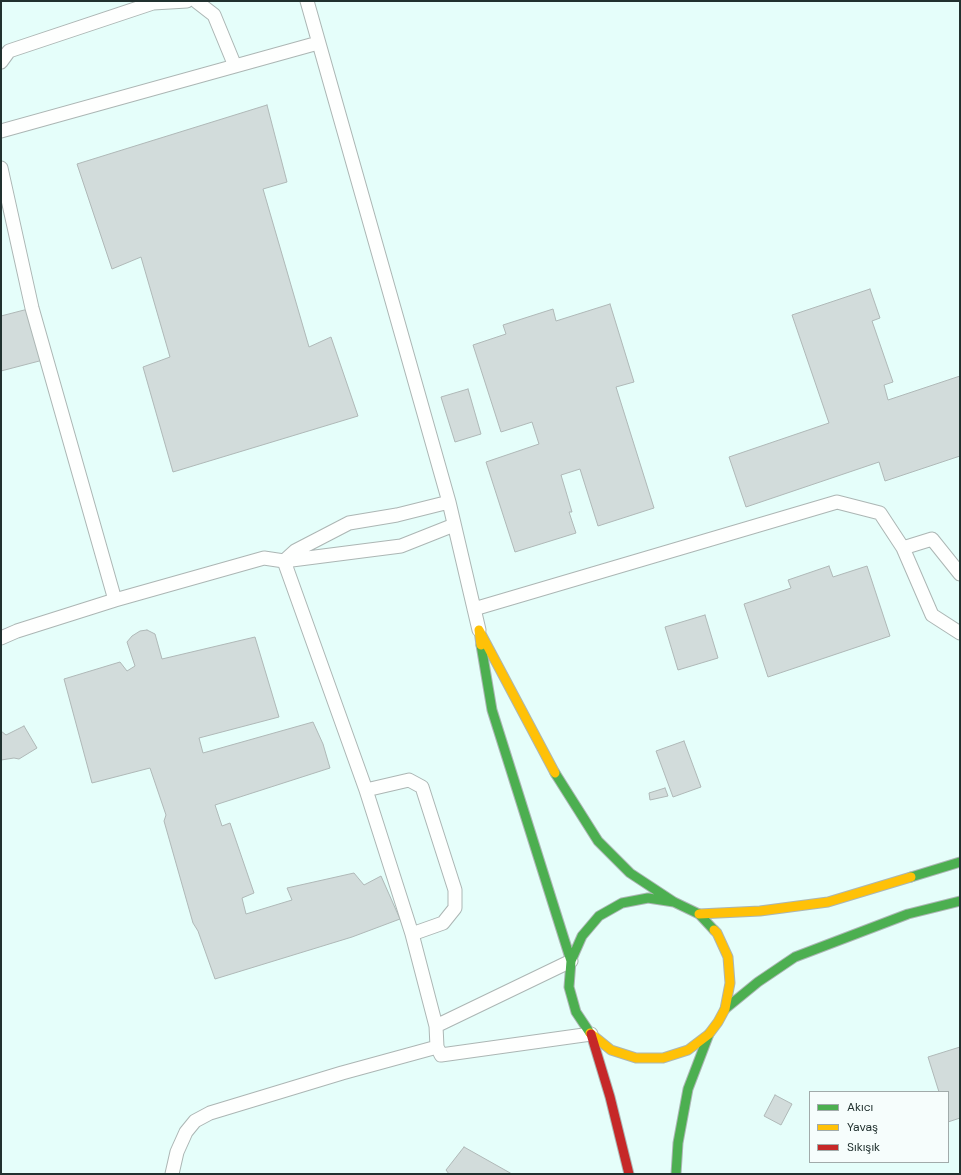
<!DOCTYPE html>
<meta charset="utf-8">
<style>
body{margin:0}
#map{position:relative;width:961px;height:1175px;overflow:hidden;background:#f7fcfb;font-family:"DM Sans",sans-serif}
canvas{display:block}
.frame{position:absolute;inset:0;border:2px solid #21312f;pointer-events:none}
.legend{position:absolute;left:809px;top:1091px;width:140px;height:72px;box-sizing:border-box;background:#f6fdfc;border:1px solid #a1abaa;margin:0;padding:5px 7px;list-style:none;font-size:12px;color:#21312f}
.legend li{display:flex;align-items:center;gap:8px;height:20px}
.legend b{width:20px;border:1px solid #a1abaa}
</style>
<div id="map">
<canvas width="961" height="1175"></canvas>
<div class="frame"></div>
<ul class="legend">
<li><b style="height:5px;background:#4caf50"></b>Akıcı</li>
<li><b style="height:5px;background:#ffc107"></b>Yavaş</li>
<li><b style="height:5px;background:#c62828"></b>Sıkışık</li>
</ul>
</div>
<script>
const c = document.querySelector('canvas').getContext('2d');
c.lineJoin = 'round';
function paint(path, color) {
  c.fillStyle = color;
  c.fill(path, 'evenodd');
}
function poly(rows) {
  const path = new Path2D();
  for (const r of rows) {
    path.moveTo(r[0], r[1]);
    for (let i = 2; i < r.length; i += 2) path.lineTo(r[i], r[i + 1]);
  }
  return path;
}
function stroke(path, color, width, dash) {
  c.strokeStyle = color;
  c.lineWidth = width;
  c.lineCap = dash ? 'butt' : 'round';
  c.setLineDash(dash || []);
  c.stroke(path);
}
paint(poly([
 [1,1,960,1,960,1174,1,1174],
 [810,1092,948,1092,948,1162,810,1162]
]), '#e5fefa');
const building = poly([
 [267,105,287,182,263,189,309,347,331,337,358,416,173,472,143,367,170,357,141,257,112,269,77,164,267,105],
 [870,289,880,318,872,321,893,382,884,385,888,400,960,376,960,456,885,481,879,462,746,507,729,457,829,423,792,315,870,289],
 [610,304,634,382,616,387,654,508,598,526,580,469,561,475,572,512,569,512,576,533,515,552,486,462,539,444,532,422,501,432,473,345,506,334,503,325,553,309,556,321,610,304],
 [32,308,47,359,1,371,1,316,32,308],
 [468,389,481,434,455,442,441,397,468,389],
 [829,566,833,577,867,566,890,636,768,677,744,604,791,588,788,580,829,566],
 [705,615,718,658,678,670,665,627,705,615],
 [147,630,155,634,162,659,255,637,279,717,199,738,203,753,313,722,323,744,330,768,215,805,222,826,230,823,254,893,242,898,246,914,292,900,287,888,354,873,364,885,381,876,400,919,352,937,215,979,198,931,193,923,164,821,166,815,150,768,92,783,64,679,120,662,127,671,135,666,127,642,132,636,140,631,147,630],
 [24,726,37,748,19,759,14,758,1,760,1,731,6,735,24,726],
 [684,741,701,787,673,797,656,751,684,741],
 [665,788,668,796,650,800,649,793,665,788],
 [960,1047,960,1118,948,1122,948,1092,939,1092,928,1057,960,1047],
 [775,1095,792,1104,781,1125,764,1116,775,1095],
 [464,1147,512,1174,449,1174,446,1170,464,1147]
]);
paint(building, '#d2dcdb');
stroke(building, '#b0b9b8', 1);
const lane = poly([
 [196,1,214,15,235,66],
 [307,1,449,502,479,630],
 [1,62,9,51,153,3,187,1],
 [1,131,318,43],
 [1,168,32,308,115,600],
 [903,548,932,539,960,574],
 [284,561,295,551,349,523,397,515,449,502],
 [284,561,401,546,454,525],
 [474,609,837,502,880,513,903,548,932,615,960,633],
 [1,638,17,631,115,600,264,558,284,561,366,790,412,934,436,1026,437,1047,441,1055,591,1034],
 [366,790,409,780,422,787,455,890,455,908,443,923,412,934],
 [436,1026,571,961],
 [172,1174,177,1152,186,1132,195,1121,210,1113,342,1073,437,1047]
]);
const fast = poly([
 [481,645,492,710,571,961],
 [555,773,598,841,630,873,674,902,699,914,714,930],
 [911,877,960,862],
 [725,1009,758,982,795,957,908,914,960,901],
 [590,1033,576,1012,569,987,571,961,582,936,599,916,622,903,648,898,674,902],
 [676,1174,678,1143,688,1089,709,1034]
]);
const slow = poly([
 [481,645,479,630,555,773],
 [699,914,760,911,828,902,911,877],
 [590,1033,611,1050,636,1058,663,1058,688,1050,709,1034,718,1022,725,1009,730,983,728,957,717,933,714,930]
]);
const jam = poly([
 [591,1034,610,1097,629,1174]
]);
stroke(lane, '#acb6b4', 15);
stroke(fast, '#acb6b4', 11);
stroke(slow, '#acb6b4', 11);
stroke(jam, '#acb6b4', 11);
stroke(lane, '#fefffe', 13);
stroke(fast, '#4caf50', 9);
stroke(slow, '#ffc107', 9);
stroke(jam, '#c62828', 9);
</script>
